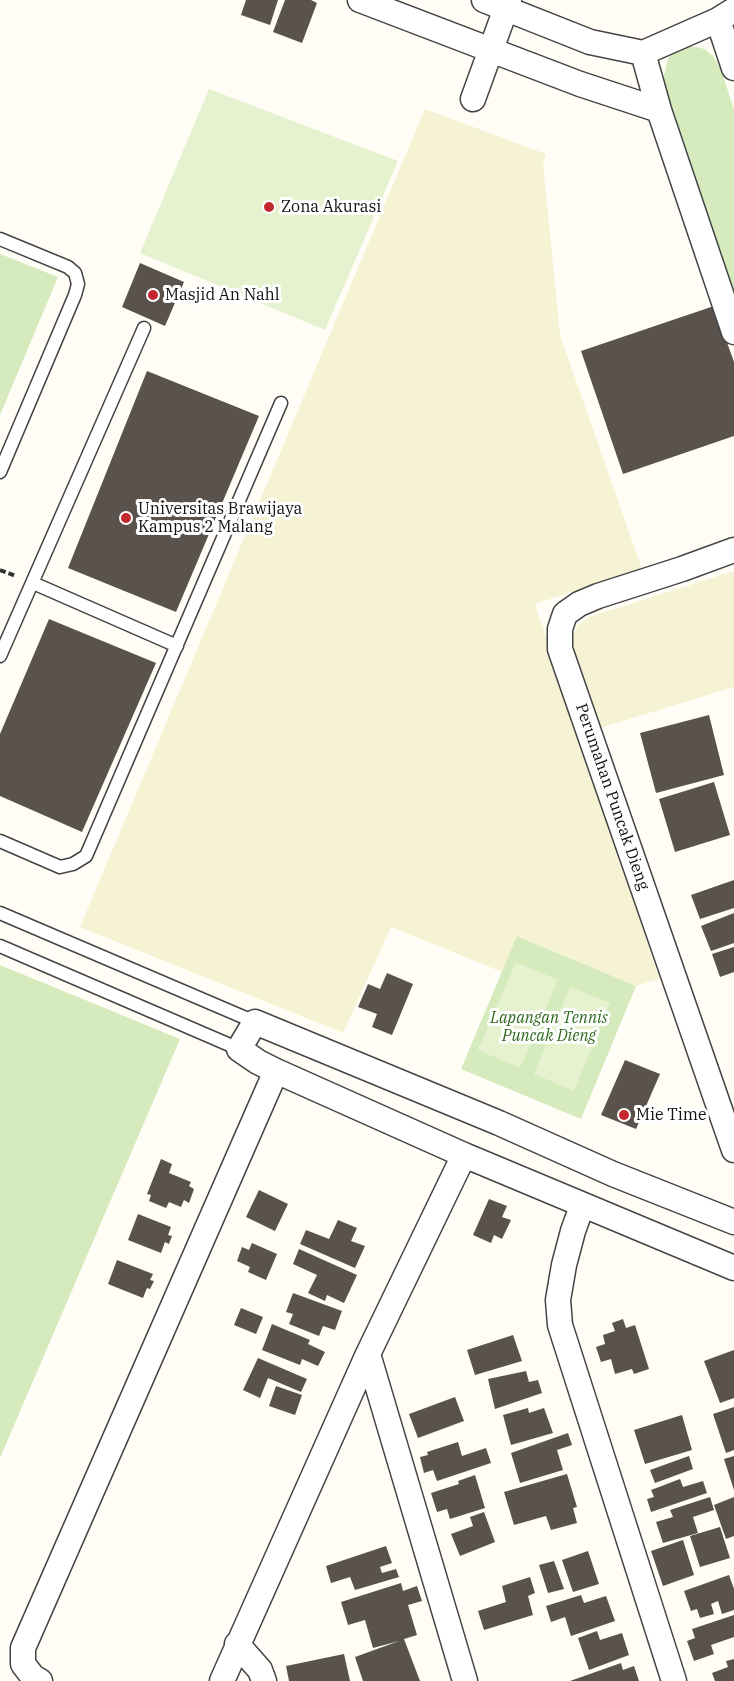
<!DOCTYPE html>
<style>
body{margin:0}
canvas{display:block;background:#fffdf5}
</style>
<canvas width="734" height="1681"></canvas>
<script>
const c = document.querySelector('canvas').getContext('2d');
c.lineJoin = 'round';
function paint(path, color) {
  c.fillStyle = color;
  c.fill(path, 'evenodd');
}
function poly(rows) {
  const path = new Path2D();
  for (const r of rows) {
    path.moveTo(r[0], r[1]);
    for (let i = 2; i < r.length; i += 2) path.lineTo(r[i], r[i + 1]);
  }
  return path;
}
function stroke(path, color, width, dash) {
  c.strokeStyle = color;
  c.lineWidth = width;
  c.lineCap = dash ? 'butt' : 'round';
  c.setLineDash(dash || []);
  c.stroke(path);
}
function drawText(font, color, halo, rows, align = 'center') {
  c.font = font + ' "IBM Plex Serif",serif';
  c.lineWidth = 6;
  c.setLineDash([]);
  c.textBaseline = 'middle';
  c.strokeStyle = halo;
  c.fillStyle = color;
  for (const [text, x, y, turn = 0] of rows) {
    c.save();
    c.translate(x, y);
    c.rotate((+turn || 0) * Math.PI / 180);
    c.textAlign = isNaN(turn) ? turn : align;
    if (halo) c.strokeText(text, 0, 0);
    c.fillText(text, 0, 0);
    c.restore();
  }
}
paint(poly([
 [425,109,546,154,543,164,560,335,642,569,535,604,659,979,636,986,518,936,502,972,391,927,343,1033,80,927],
 [734,571,734,687,600,728,571,640,577,626,589,617]
]), '#f6f3d4');
paint(poly([
 [690,46,705,49,714,57,721,70,734,109,734,297,666,94,663,80,668,58,679,49],
 [0,254,58,277,0,415],
 [517,936,636,986,581,1119,461,1069],
 [0,965,180,1039,0,1458]
]), '#d5ebbd');
paint(poly([
 [209,89,398,161,325,330,140,253],
 [516,962,558,980,520,1068,478,1050],
 [570,987,610,1003,574,1091,534,1074]
]), '#e6f2cf');
paint(poly([
 [246,0,278,0,270,25,241,15],
 [285,0,311,0,317,3,302,43,273,32],
 [140,263,184,282,165,326,122,307],
 [714,306,734,362,734,436,623,474,581,351],
 [147,371,259,416,176,612,68,568],
 [49,619,156,663,82,832,0,796,0,734],
 [709,715,724,775,656,793,640,733],
 [714,782,730,835,675,852,659,799],
 [734,880,734,908,700,919,691,895],
 [734,913,734,943,711,951,701,926],
 [734,947,734,972,720,977,712,954],
 [387,973,413,984,392,1035,372,1027,377,1014,358,1007,368,984,380,989],
 [625,1060,660,1074,636,1129,601,1115],
 [161,1159,172,1164,169,1173,191,1182,189,1186,194,1189,189,1203,184,1200,181,1207,169,1202,166,1208,149,1201,151,1195,147,1194],
 [259,1190,288,1204,275,1231,246,1217],
 [489,1199,507,1206,502,1217,511,1220,502,1239,494,1235,491,1243,473,1235],
 [138,1214,171,1227,168,1235,172,1236,169,1244,165,1242,161,1253,128,1240],
 [338,1220,357,1228,351,1241,365,1246,355,1268,300,1244,306,1230,329,1239],
 [252,1243,277,1254,266,1280,248,1272,250,1267,237,1261,242,1247,249,1250],
 [299,1249,357,1275,344,1303,327,1295,325,1301,308,1293,317,1275,293,1264],
 [117,1260,153,1274,150,1280,154,1281,150,1289,147,1288,143,1298,108,1284],
 [293,1293,342,1311,335,1330,323,1326,319,1336,289,1324,293,1314,286,1312],
 [241,1308,263,1317,256,1334,234,1325],
 [623,1319,626,1328,635,1325,649,1369,634,1374,632,1369,615,1374,611,1359,601,1362,596,1347,605,1344,603,1335,615,1331,612,1323],
 [272,1324,310,1340,308,1344,325,1352,318,1366,302,1359,300,1365,262,1350],
 [513,1335,522,1361,475,1375,467,1350],
 [734,1350,734,1398,720,1403,704,1361],
 [258,1358,307,1379,301,1392,268,1378,260,1398,243,1390],
 [526,1371,529,1382,538,1380,542,1393,495,1409,488,1379],
 [276,1386,302,1395,295,1415,269,1406],
 [455,1397,464,1421,418,1438,409,1414],
 [734,1407,734,1450,726,1453,713,1414],
 [528,1408,529,1413,544,1408,553,1433,511,1445,503,1415],
 [682,1415,692,1450,645,1464,634,1430],
 [568,1433,572,1445,557,1450,563,1470,520,1483,511,1453],
 [458,1442,462,1456,486,1448,491,1463,437,1481,433,1470,424,1473,420,1457,428,1455,427,1452],
 [689,1456,693,1469,655,1483,650,1470],
 [734,1456,734,1490,724,1459],
 [567,1474,577,1507,573,1508,577,1523,551,1530,546,1516,514,1525,504,1492],
 [475,1475,485,1508,450,1519,447,1509,437,1512,431,1493,459,1484,458,1481],
 [680,1479,683,1487,703,1481,707,1493,651,1512,647,1499,654,1497,651,1490],
 [710,1497,714,1510,693,1517,698,1533,663,1543,656,1522,673,1517,670,1510],
 [734,1497,734,1536,726,1539,714,1505],
 [484,1512,495,1542,460,1556,451,1534,473,1526,470,1517],
 [720,1527,730,1558,700,1567,690,1536],
 [683,1540,694,1575,663,1586,651,1551],
 [386,1546,392,1563,380,1567,382,1573,396,1569,399,1577,355,1590,350,1577,331,1583,326,1566],
 [588,1551,599,1584,573,1592,562,1560],
 [554,1561,564,1589,548,1593,539,1565],
 [729,1575,734,1589,734,1610,722,1614,718,1601,711,1604,714,1614,700,1618,697,1609,691,1611,684,1591],
 [530,1577,535,1593,528,1596,533,1615,484,1630,478,1611,506,1602,502,1586],
 [401,1583,403,1591,417,1586,422,1601,408,1605,417,1635,404,1639,420,1681,363,1681,355,1657,399,1641,373,1648,365,1620,348,1625,341,1602],
 [581,1595,584,1603,606,1596,615,1621,571,1636,565,1617,551,1622,546,1606],
 [734,1615,734,1637,711,1645,714,1654,694,1661,687,1641,695,1638,692,1629],
 [597,1631,600,1640,622,1633,629,1655,589,1670,578,1638],
 [344,1654,350,1681,289,1681,286,1666],
 [734,1659,734,1681,715,1681,712,1673,728,1667,726,1661],
 [621,1663,623,1670,634,1666,639,1681,570,1681]
]), '#5a524d');
const lane = poly([
 [0,239,68,267,75,273,78,284,75,295,0,472],
 [33,583,177,646],
 [0,656,144,328],
 [0,841,60,867,73,864,86,856,281,403],
 [0,913,255,1022],
 [0,946,239,1049]
]);
const street = poly([
 [360,0,580,84,659,110],
 [484,0,590,42,643,53,718,20,734,10],
 [718,20,734,68],
 [643,53,659,110,734,332],
 [473,99,509,0],
 [734,550,682,569,598,596,579,604,565,614,560,629,560,649,734,1150],
 [582,1206,573,1231,564,1265,558,1300,560,1325,674,1681],
 [734,1222,613,1174,499,1123,255,1022,239,1049,258,1062,276,1071,464,1155,734,1268],
 [368,1354,465,1681],
 [237,1644,260,1670,264,1681],
 [40,1681,33,1677,23,1664,23,1648,276,1071],
 [222,1681,368,1354,464,1155]
]);
stroke(lane, '#444', 15);
stroke(street, '#444', 27);
stroke(poly([
 [0,570,16,576]
]), '#333', 4, [6, 3]);
stroke(lane, '#fff', 12);
stroke(street, '#fff', 24);
for (const [x, y, r, color] of [
 [269,207,6,"#c4262e"],
 [153,295,6,"#c4262e"],
 [126,518,6,"#c4262e"],
 [624,1115,6,"#c4262e"]
]) {
  const dot = new Path2D();
  dot.arc(x, y, r, 0, 2 * Math.PI);
  c.fillStyle = color;
  c.fill(dot);
  stroke(dot, '#fff', 2);
}
drawText('16px', '#111', '#fff', [
 ["Zona Akurasi",281,207],
 ["Masjid An Nahl",165,295],
 ["Universitas Brawijaya",138,509],
 ["Kampus 2 Malang",138,527],
 ["Mie Time",636,1115]
], 'left');
drawText('16px', '#111', '#fff', [
 ["Perumahan Puncak Dieng",612,797,71]
]);
drawText('italic 16px', '#2f6b1f', '#fff', [
 ["Lapangan Tennis",549,1018],
 ["Puncak Dieng",549,1036]
]);
</script>
